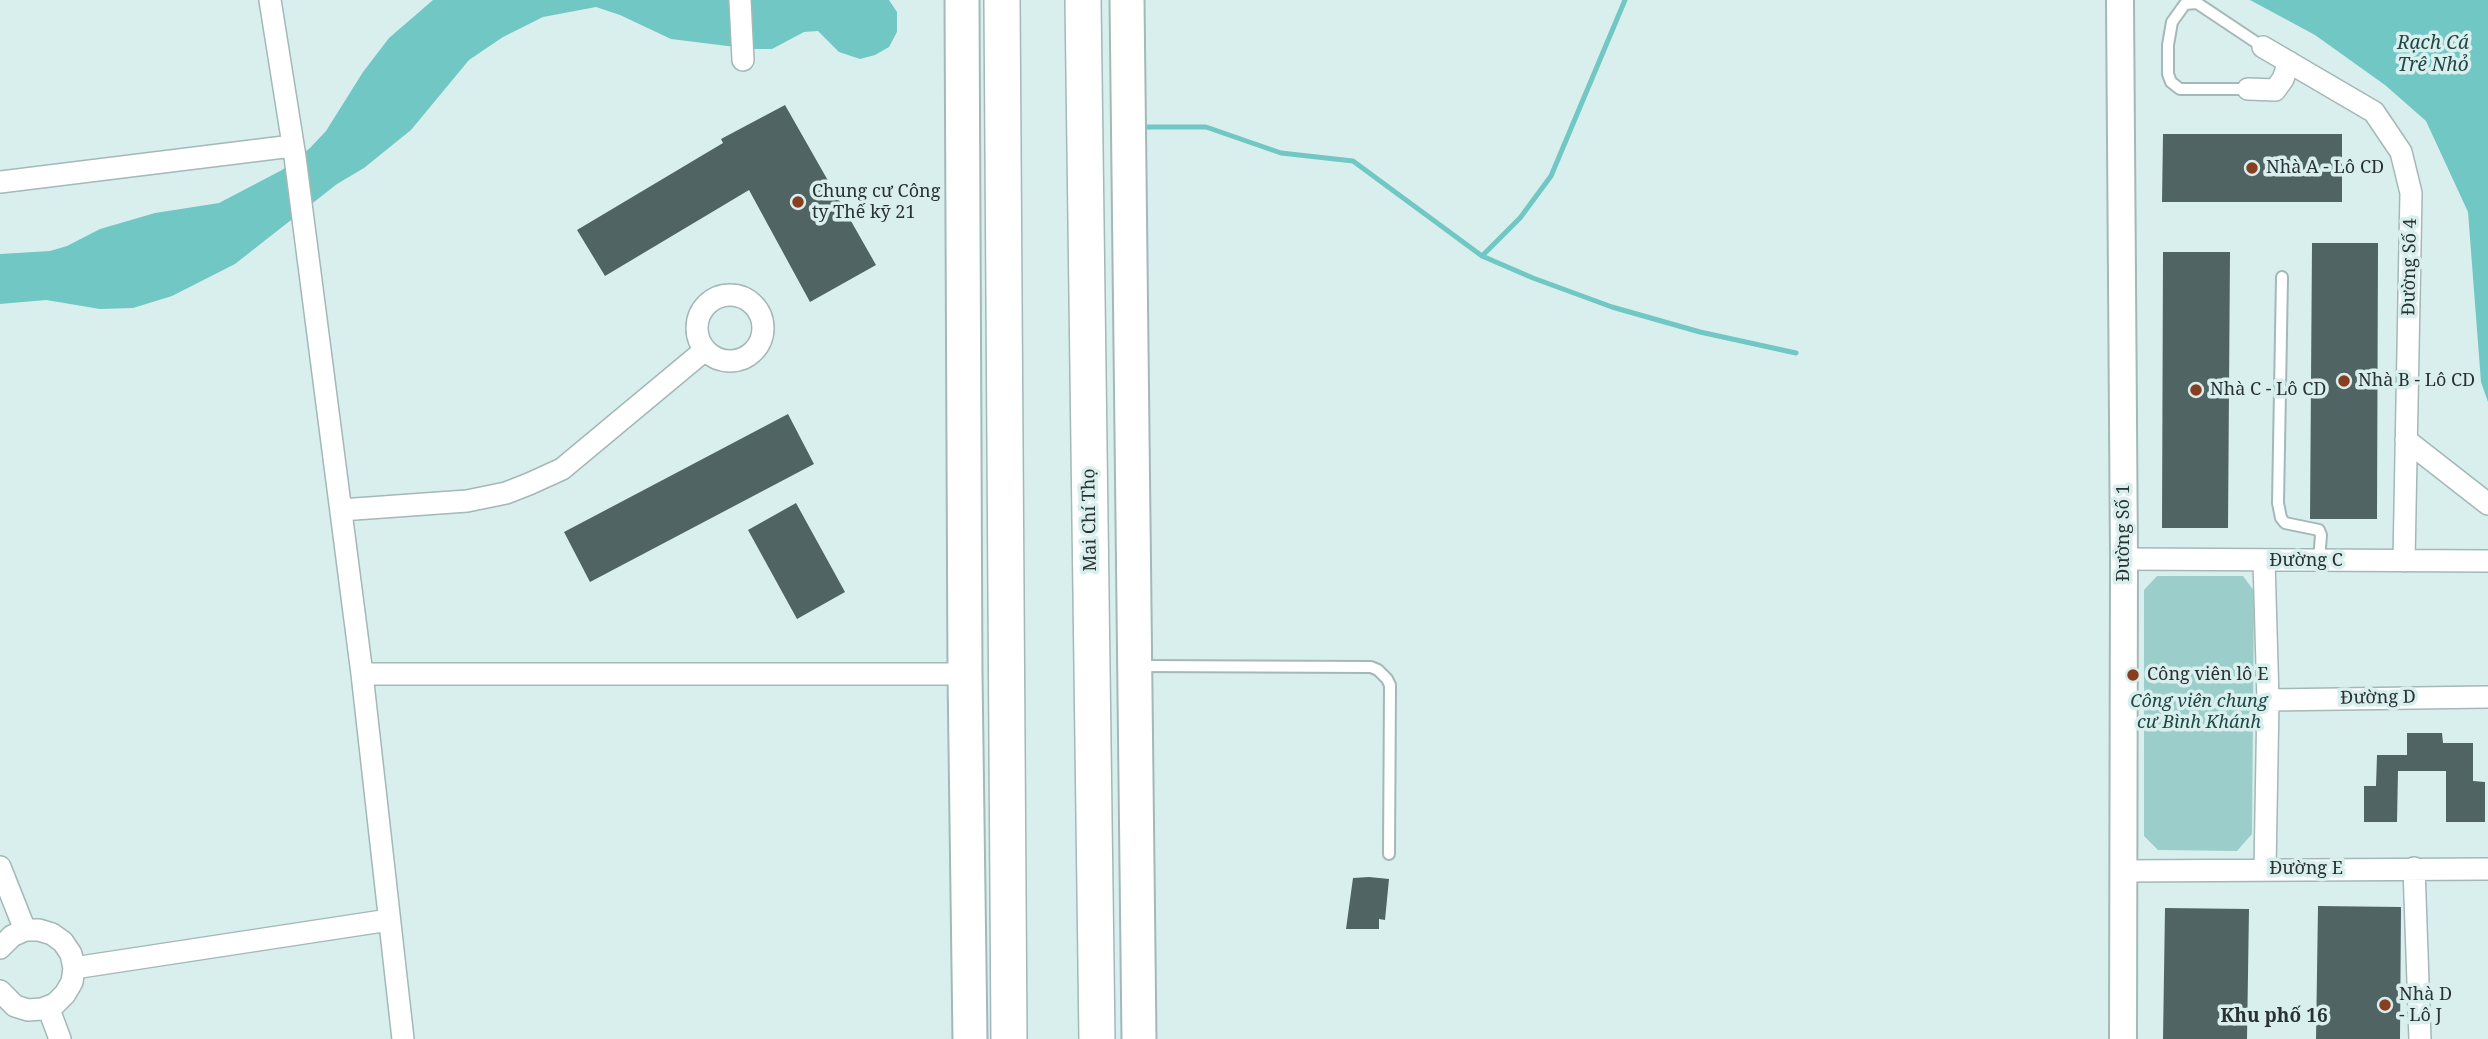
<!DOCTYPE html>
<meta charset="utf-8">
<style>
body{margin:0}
canvas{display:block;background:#d9efee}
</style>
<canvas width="2488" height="1039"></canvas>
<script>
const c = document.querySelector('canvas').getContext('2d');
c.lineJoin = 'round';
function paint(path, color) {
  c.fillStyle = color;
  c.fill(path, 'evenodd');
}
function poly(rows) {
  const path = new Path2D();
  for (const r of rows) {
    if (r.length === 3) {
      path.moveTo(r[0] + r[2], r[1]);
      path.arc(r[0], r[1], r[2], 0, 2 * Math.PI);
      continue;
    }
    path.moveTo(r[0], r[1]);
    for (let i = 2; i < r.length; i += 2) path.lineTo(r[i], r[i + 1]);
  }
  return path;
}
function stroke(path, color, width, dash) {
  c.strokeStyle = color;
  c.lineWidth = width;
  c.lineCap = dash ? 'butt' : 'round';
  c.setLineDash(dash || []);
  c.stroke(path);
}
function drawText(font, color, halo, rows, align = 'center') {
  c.font = font + ' "Noto Serif",serif';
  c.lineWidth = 7;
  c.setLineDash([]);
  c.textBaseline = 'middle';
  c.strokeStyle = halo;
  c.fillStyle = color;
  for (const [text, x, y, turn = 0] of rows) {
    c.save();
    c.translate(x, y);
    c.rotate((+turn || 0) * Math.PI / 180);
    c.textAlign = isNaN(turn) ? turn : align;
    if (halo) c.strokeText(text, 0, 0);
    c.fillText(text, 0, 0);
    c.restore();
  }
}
paint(poly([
 [2157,576,2243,576,2254,591,2252,834,2237,851,2158,850,2144,836,2144,590]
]), '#9bcdcb');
paint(poly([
 [433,0,889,0,897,12,897,32,889,47,875,55,860,59,839,52,818,31,804,32,772,49,752,49,671,39,620,15,596,7,543,17,503,37,469,60,411,130,364,168,337,184,235,264,172,296,133,308,100,309,46,300,0,304,0,254,50,251,67,246,100,229,155,213,219,203,282,170,310,148,326,131,363,72,389,38],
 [2250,0,2488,0,2488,402,2481,382,2468,212,2426,121,2385,85,2315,35]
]), '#71c7c3');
stroke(poly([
 [1140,127,1206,127,1281,153,1353,161,1482,256,1533,278,1612,307,1700,332,1796,353],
 [1482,256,1520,218,1551,176,1625,0]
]), '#71c7c3', 5);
paint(poly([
 [785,105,876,265,810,302,749,190,605,276,577,230,723,143,721,139],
 [2163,134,2342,134,2342,202,2162,202],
 [2312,243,2378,243,2377,519,2310,519],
 [2163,252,2230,252,2228,528,2162,528],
 [788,414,814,464,590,582,564,532],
 [796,503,845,592,797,619,748,530],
 [2407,733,2442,733,2443,743,2473,743,2473,781,2485,782,2485,822,2446,822,2446,771,2398,771,2397,822,2364,822,2364,786,2376,786,2377,755,2407,755],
 [1369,877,1389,879,1385,920,1379,919,1379,929,1346,929,1353,878],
 [2318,906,2401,907,2400,1039,2316,1039],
 [2165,908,2249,909,2247,1039,2163,1039]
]), '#506463');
const service = poly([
 [2248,89,2180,89,2171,82,2168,74,2168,45,2172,22,2185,4,2197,3,2263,47],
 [2282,277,2278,503,2281,518,2285,523,2319,530,2321,535,2319,560],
 [1138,666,1371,667,1378,670,1387,679,1390,685,1389,854]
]);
const minor = poly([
 [270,0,295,157,362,674,403,1039],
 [740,0,743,60],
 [2263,47,2374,112,2401,152,2411,193,2404,561],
 [2248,89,2275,90,2283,79,2289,62],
 [0,182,292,146],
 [730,328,33],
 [2406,440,2488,504],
 [341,510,467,501,506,493,529,484,562,469,705,350],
 [2124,559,2488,561],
 [2264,561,2268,700,2265,869],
 [362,674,965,674],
 [2268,700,2488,697],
 [0,867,25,930],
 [2414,868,2420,1039],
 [2123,871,2488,869],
 [0,948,12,936,25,930,39,930,52,934,63,942,71,954,74,968,72,982,65,994,55,1004,42,1009,28,1010,15,1006,0,991],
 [74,968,389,920],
 [48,1007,60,1039]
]);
const tertiary = poly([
 [2120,0,2124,559,2123,1039]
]);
const primary = poly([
 [962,0,965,674,970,1039],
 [1127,0,1139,1039]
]);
const trunk = poly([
 [1002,0,1009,1039],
 [1083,0,1097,1039]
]);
stroke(service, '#a3b8b7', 14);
stroke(minor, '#a3b8b7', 24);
stroke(tertiary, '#a3b8b7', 30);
stroke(primary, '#a3b8b7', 37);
stroke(trunk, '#a3b8b7', 38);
stroke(service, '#fff', 10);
stroke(minor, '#fff', 21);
stroke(tertiary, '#fff', 26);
stroke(primary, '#fff', 33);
stroke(trunk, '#fff', 35);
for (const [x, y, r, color] of [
 [2252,168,7,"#883f21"],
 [798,202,7,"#883f21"],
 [2344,381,7,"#883f21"],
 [2196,390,7,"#883f21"],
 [2133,675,7,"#883f21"],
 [2385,1005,7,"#883f21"]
]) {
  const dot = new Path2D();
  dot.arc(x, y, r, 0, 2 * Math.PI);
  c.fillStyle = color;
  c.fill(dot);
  stroke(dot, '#d9efee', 2.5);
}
drawText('18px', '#293131', '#d9efee', [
 ["Nhà A - Lô CD",2266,168],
 ["Chung cư Công",812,192],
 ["ty Thế kỹ 21",812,213],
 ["Nhà B - Lô CD",2358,381],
 ["Nhà C - Lô CD",2210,390],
 ["Công viên lô E",2147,675],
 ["Nhà D",2399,995],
 ["- Lô J",2399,1016]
], 'left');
drawText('18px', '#293131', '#d9efee', [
 ["Đường Số 4",2410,267,-89],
 ["Mai Chí Thọ",1090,520,-91],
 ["Đường Số 1",2124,533,-90],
 ["Đường C",2306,561],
 ["Đường D",2378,698,-1],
 ["Đường E",2306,869]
]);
drawText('italic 18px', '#1f4746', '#d9efee', [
 ["Công viên chung",2199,702],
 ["cư Bình Khánh",2199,723]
]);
drawText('italic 19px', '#1f4745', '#d9efee', [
 ["Rạch Cá",2433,44],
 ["Trê Nhỏ",2433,66]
]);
drawText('bold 19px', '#293131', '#d9efee', [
 ["Khu phố 16",2274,1017]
]);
</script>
